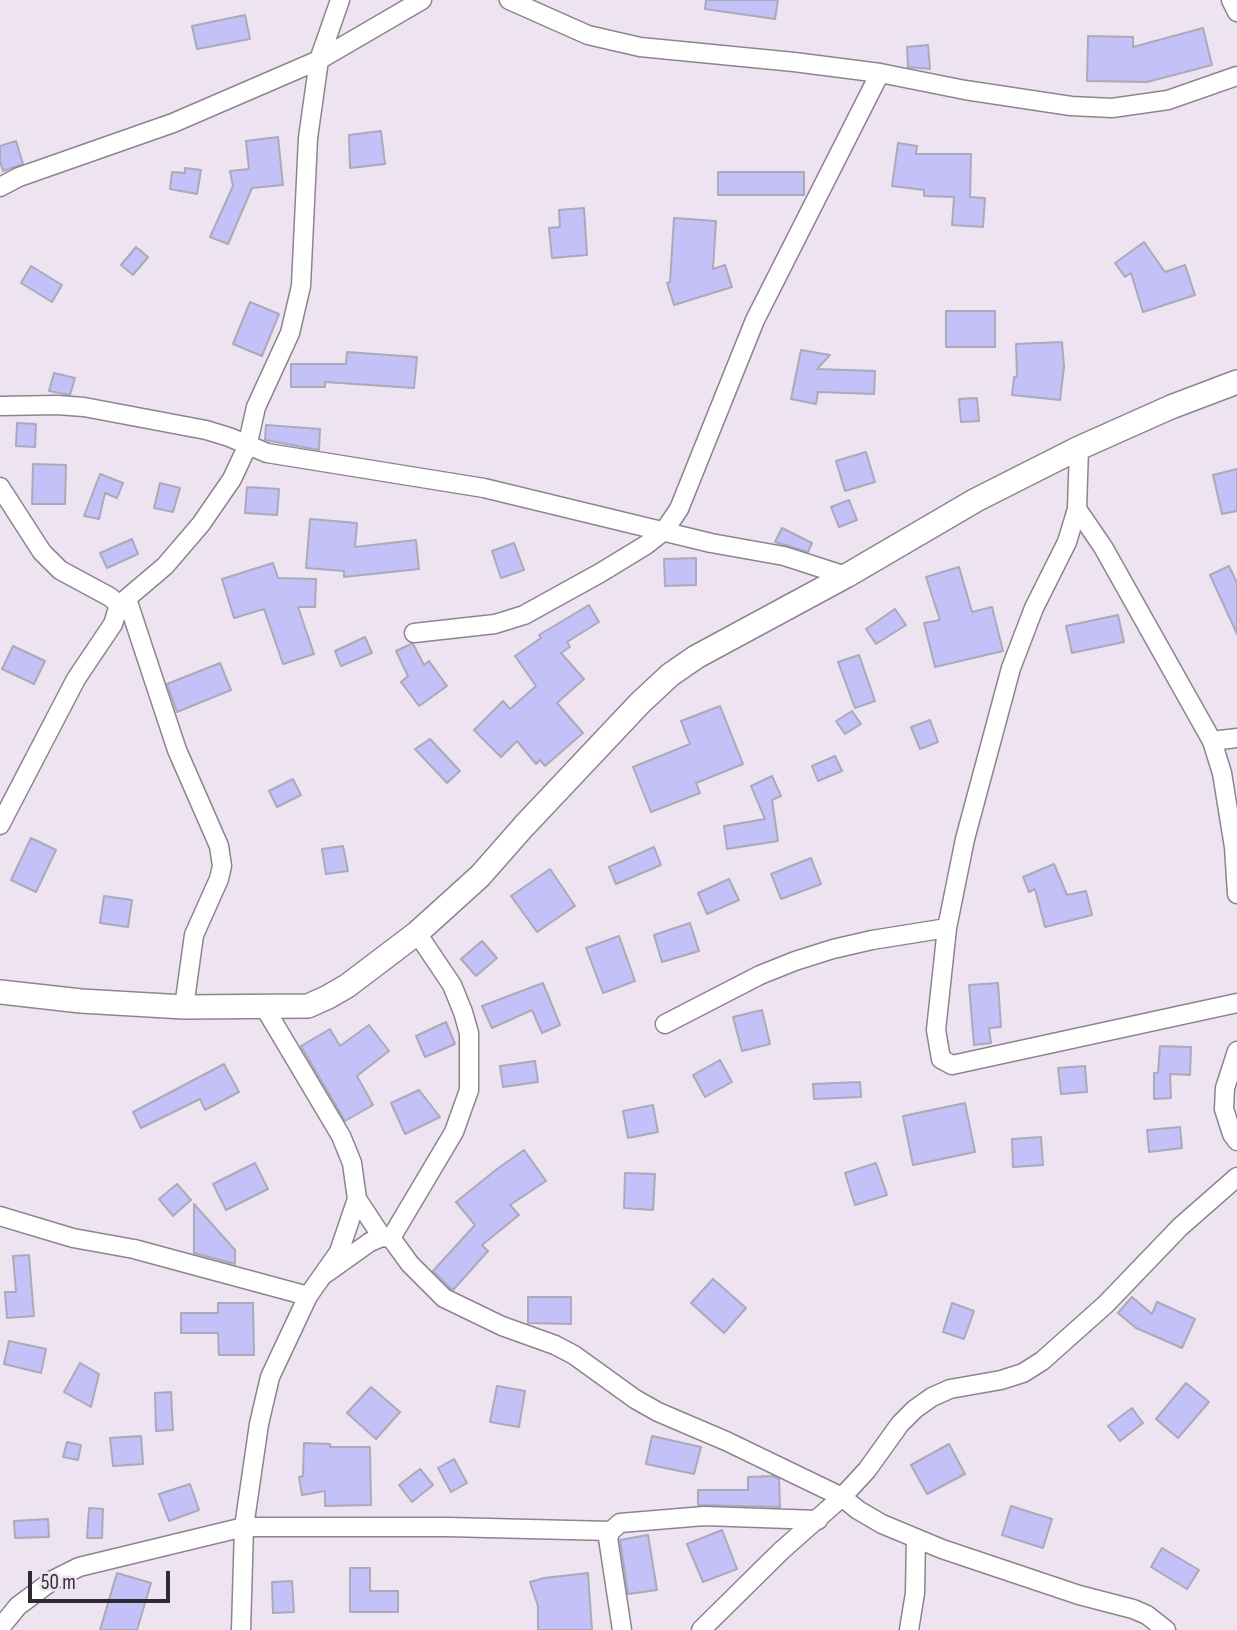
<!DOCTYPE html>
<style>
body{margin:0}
#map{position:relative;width:1237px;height:1630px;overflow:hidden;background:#eee3f0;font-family:"Sofia Sans Condensed",sans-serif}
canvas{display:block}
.scale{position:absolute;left:28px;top:1571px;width:142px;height:32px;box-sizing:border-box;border:4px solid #2f2b30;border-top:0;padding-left:9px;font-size:21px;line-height:24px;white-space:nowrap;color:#2f2b30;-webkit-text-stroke:5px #eee3f0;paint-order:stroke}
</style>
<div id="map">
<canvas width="1237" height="1630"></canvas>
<div class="scale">50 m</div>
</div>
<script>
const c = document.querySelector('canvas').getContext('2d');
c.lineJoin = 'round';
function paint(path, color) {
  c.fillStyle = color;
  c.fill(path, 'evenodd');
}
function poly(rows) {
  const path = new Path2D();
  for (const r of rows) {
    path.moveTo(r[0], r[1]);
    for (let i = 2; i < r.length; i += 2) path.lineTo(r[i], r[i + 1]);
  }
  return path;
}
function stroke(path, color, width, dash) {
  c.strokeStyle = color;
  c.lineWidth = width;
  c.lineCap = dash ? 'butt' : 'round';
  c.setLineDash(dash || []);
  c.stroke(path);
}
const building = poly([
 [706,0,778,0,775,19,705,9,706,0],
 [245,15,250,39,197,49,192,26,245,15],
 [1203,28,1212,65,1147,82,1087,81,1088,36,1133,37,1133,47,1203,28],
 [928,45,930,69,908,67,907,47,928,45],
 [381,131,385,164,350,168,349,135,381,131],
 [278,137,283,185,252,188,228,244,210,237,233,186,230,171,249,169,246,141,278,137],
 [16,141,23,164,3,171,0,161,0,146,16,141],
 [898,143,917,146,916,154,971,154,970,197,985,198,983,227,952,225,954,197,924,196,924,190,892,186,898,143],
 [185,168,201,170,197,194,170,189,172,172,185,173,185,168],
 [718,172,804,172,804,195,718,195,718,172],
 [584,208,587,255,552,258,549,228,560,227,559,210,584,208],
 [674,218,716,221,713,269,725,265,732,287,674,305,667,283,670,282,674,218],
 [1144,242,1165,272,1185,265,1195,295,1143,312,1131,273,1125,277,1115,263,1144,242],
 [136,247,148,257,133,275,121,265,136,247],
 [31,266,62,285,52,302,21,283,31,266],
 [250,302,279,314,262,356,233,344,250,302],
 [946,311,995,311,995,347,946,347,946,311],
 [1062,342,1064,367,1060,400,1012,395,1014,377,1017,377,1016,344,1062,342],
 [801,350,830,355,817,369,875,371,874,394,818,392,816,404,791,399,801,350],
 [347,352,417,357,414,388,325,382,325,387,291,387,291,364,346,364,347,352],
 [54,373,75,378,70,395,49,391,54,373],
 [977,398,979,421,961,422,959,399,977,398],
 [17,423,36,424,35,447,16,446,17,423],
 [266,425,320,429,319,450,265,440,266,425],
 [866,452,875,482,845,491,836,461,866,452],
 [33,464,66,465,65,504,32,504,33,464],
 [1237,469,1237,511,1222,514,1213,475,1237,469],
 [100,474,123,483,117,498,105,493,99,519,84,516,100,474],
 [160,483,180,488,173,512,154,508,160,483],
 [247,487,279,489,277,515,245,513,247,487],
 [849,500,857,520,839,527,831,507,849,500],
 [310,519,357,523,355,547,416,540,419,569,344,577,344,571,306,568,310,519],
 [782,528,812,543,808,552,775,542,782,528],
 [132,539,138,554,107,568,100,553,132,539],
 [514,543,524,570,501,578,492,551,514,543],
 [696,558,696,585,665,586,664,559,696,558],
 [273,563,278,578,316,579,315,607,298,607,314,654,283,664,264,609,234,618,222,579,273,563],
 [1229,566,1237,583,1237,634,1210,575,1229,566],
 [959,567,972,612,992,607,1003,651,935,667,924,623,940,620,926,577,959,567],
 [589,605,599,622,567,642,570,647,561,653,584,679,557,703,583,733,545,766,540,760,536,764,517,741,501,757,474,730,503,701,510,709,536,686,515,656,541,638,539,635,589,605],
 [895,609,906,625,876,644,866,629,895,609],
 [1118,615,1124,642,1072,653,1066,626,1118,615],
 [365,637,372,653,341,666,335,651,365,637],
 [411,644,413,644,424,665,429,661,447,686,419,706,401,682,408,676,396,651,411,644],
 [13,646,45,661,34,684,2,669,13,646],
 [859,655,875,701,855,708,838,662,859,655],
 [220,663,231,690,177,712,167,684,220,663],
 [720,706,743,764,696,783,700,793,651,812,633,767,690,744,681,721,720,706],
 [852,711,861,724,845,734,836,721,852,711],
 [930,720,938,742,920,749,911,727,930,720],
 [430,739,460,771,447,783,415,749,430,739],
 [835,756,842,771,818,781,812,766,835,756],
 [772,776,781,796,772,800,778,841,727,849,724,826,765,819,751,786,772,776],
 [293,779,301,795,277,807,269,791,293,779],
 [31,838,56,850,36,892,11,880,31,838],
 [343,846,348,871,326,874,322,849,343,846],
 [654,847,661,865,616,884,609,867,654,847],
 [811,858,821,884,781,899,771,874,811,858],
 [1054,864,1067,895,1086,891,1092,915,1045,927,1035,889,1029,892,1023,877,1054,864],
 [550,869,575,906,537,932,511,896,550,869],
 [729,879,739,900,707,914,698,893,729,879],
 [104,896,132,900,128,927,100,923,104,896],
 [690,923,699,951,662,962,654,935,690,923],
 [619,936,635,981,603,993,586,948,619,936],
 [482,941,497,958,476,976,461,959,482,941],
 [543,983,560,1025,542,1033,532,1010,492,1028,482,1006,543,983],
 [998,983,1001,1027,989,1028,991,1043,974,1045,969,985,998,983],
 [762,1010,770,1044,742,1051,733,1017,762,1010],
 [446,1022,455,1044,425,1057,416,1036,446,1022],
 [369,1025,389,1051,357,1076,373,1105,345,1121,301,1046,330,1029,340,1046,369,1025],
 [1160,1046,1191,1047,1190,1075,1170,1074,1171,1098,1154,1099,1154,1073,1158,1073,1160,1046],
 [720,1060,732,1082,705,1097,693,1075,720,1060],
 [535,1061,538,1082,503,1087,500,1066,535,1061],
 [224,1064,239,1092,205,1110,200,1099,141,1128,133,1112,224,1064],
 [1085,1066,1087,1092,1061,1094,1058,1068,1085,1066],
 [860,1082,861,1097,814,1099,813,1084,860,1082],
 [419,1090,440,1117,405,1134,391,1103,419,1090],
 [965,1103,975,1152,913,1165,903,1116,965,1103],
 [653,1105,658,1132,628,1138,623,1111,653,1105],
 [1180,1127,1182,1148,1149,1152,1147,1130,1180,1127],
 [1041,1137,1043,1165,1013,1167,1012,1139,1041,1137],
 [524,1150,546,1181,510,1205,519,1215,482,1245,488,1251,453,1290,451,1289,433,1271,475,1225,456,1202,497,1169,524,1150],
 [255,1163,268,1189,226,1210,213,1184,255,1163],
 [876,1163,887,1195,855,1205,845,1173,876,1163],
 [625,1173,655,1174,653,1210,624,1208,625,1173],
 [177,1184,191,1200,173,1216,159,1199,177,1184],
 [194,1204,235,1250,235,1264,194,1253,194,1204],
 [29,1255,34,1316,7,1318,5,1292,16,1292,13,1256,29,1255],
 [713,1279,746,1308,724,1333,691,1303,713,1279],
 [528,1297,571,1297,571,1324,528,1323,528,1297],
 [1132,1297,1152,1314,1157,1302,1195,1319,1182,1348,1136,1328,1118,1313,1132,1297],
 [218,1303,253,1303,254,1355,219,1355,218,1333,181,1333,181,1313,218,1313,218,1303],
 [952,1303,974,1311,964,1339,943,1332,952,1303],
 [9,1341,46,1349,41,1373,4,1364,9,1341],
 [80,1363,99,1374,91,1407,64,1392,80,1363],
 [1186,1383,1209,1402,1178,1438,1156,1419,1186,1383],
 [497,1386,525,1391,519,1427,490,1422,497,1386],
 [371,1387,400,1412,376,1439,347,1413,371,1387],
 [171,1392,173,1430,156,1431,155,1393,171,1392],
 [1132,1408,1143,1423,1120,1441,1108,1426,1132,1408],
 [141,1436,143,1464,113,1466,110,1438,141,1436],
 [652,1436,701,1447,694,1474,646,1464,652,1436],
 [67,1442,81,1445,78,1460,63,1457,67,1442],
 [304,1443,330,1444,330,1447,370,1447,371,1505,325,1506,325,1491,302,1495,299,1477,303,1476,304,1443],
 [949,1444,965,1474,927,1494,911,1465,949,1444],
 [454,1459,467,1483,451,1492,438,1468,454,1459],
 [420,1469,433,1485,412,1502,399,1485,420,1469],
 [773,1476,779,1479,780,1507,698,1505,698,1490,748,1490,748,1477,773,1476],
 [190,1484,199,1510,169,1521,159,1494,190,1484],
 [1011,1506,1052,1519,1043,1548,1002,1535,1011,1506],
 [89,1508,103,1509,102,1538,87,1538,89,1508],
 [48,1519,49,1537,15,1538,14,1521,48,1519],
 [722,1530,737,1569,703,1582,687,1544,722,1530],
 [648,1535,657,1590,628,1594,620,1540,648,1535],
 [1162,1548,1199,1570,1187,1589,1151,1567,1162,1548],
 [350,1568,370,1568,370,1591,398,1591,398,1612,350,1612,350,1568],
 [117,1573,151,1583,137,1630,100,1630,117,1573],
 [588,1573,592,1630,538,1630,538,1606,530,1582,544,1578,588,1573],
 [292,1581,294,1612,273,1613,272,1582,292,1581]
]);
paint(building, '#c3c1f8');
stroke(building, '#aaaab8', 2);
const minor = poly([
 [509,0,588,35,640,47,794,62,880,73,965,90,1071,106,1112,108,1168,100,1237,76],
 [1231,0,1237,12],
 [0,187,19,177,173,123,319,60,422,0],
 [0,406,57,405,84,407,206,430,229,437,267,453,484,488,711,543,784,556,846,576],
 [1079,448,1077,509,1067,542,1034,608,1011,668,965,839,947,928,936,1030,941,1059,952,1065,1237,1003],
 [0,487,42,552,60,570,110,597,119,605],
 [1077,509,1103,547,1212,741,1222,773,1234,847,1237,894],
 [127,599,177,750,219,846,222,866,219,879,194,935,184,1007],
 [414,633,495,624,524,615,600,573,646,545,664,531,679,509,755,320,880,73],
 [1212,741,1237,738],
 [0,825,76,679,113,624,119,605,165,566,201,524,232,479,247,447,256,407,290,333,301,286,308,138,319,60,340,0],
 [665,1024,760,975,795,961,833,949,872,940,947,928],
 [1237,1051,1225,1088,1224,1109,1232,1134,1237,1141],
 [357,1199,382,1237],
 [0,1216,73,1238,134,1249,308,1296],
 [391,1238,454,1132,469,1090,469,1033,463,1012,452,985,417,933],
 [325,1274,370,1242,382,1237,391,1238,410,1264,444,1298,502,1326,555,1345,574,1355,635,1399,658,1412,726,1441,842,1497,858,1510,882,1524,942,1549,1079,1595,1133,1609,1147,1615,1166,1630],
 [0,1628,18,1606,53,1580,79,1567,244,1527,447,1527,611,1531],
 [241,1630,244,1527,259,1424,270,1377,308,1296,339,1252,357,1199,352,1163,341,1136,263,1005],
 [622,1630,608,1538,611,1531,620,1523,704,1516,818,1520],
 [701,1630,781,1551,842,1497,867,1470,900,1424,915,1409,932,1397,950,1389,1001,1380,1023,1373,1042,1361,1106,1304,1180,1227,1237,1177],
 [909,1630,915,1593,916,1538]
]);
const tertiary = poly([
 [0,992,81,1001,184,1007,308,1006,328,997,347,986,417,933,480,876,524,826,640,703,670,675,696,657,846,576,976,500,1079,448,1171,407,1237,382]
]);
stroke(minor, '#8e8490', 21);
stroke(tertiary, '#8e8490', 26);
stroke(minor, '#fff', 18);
stroke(tertiary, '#fff', 23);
</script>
